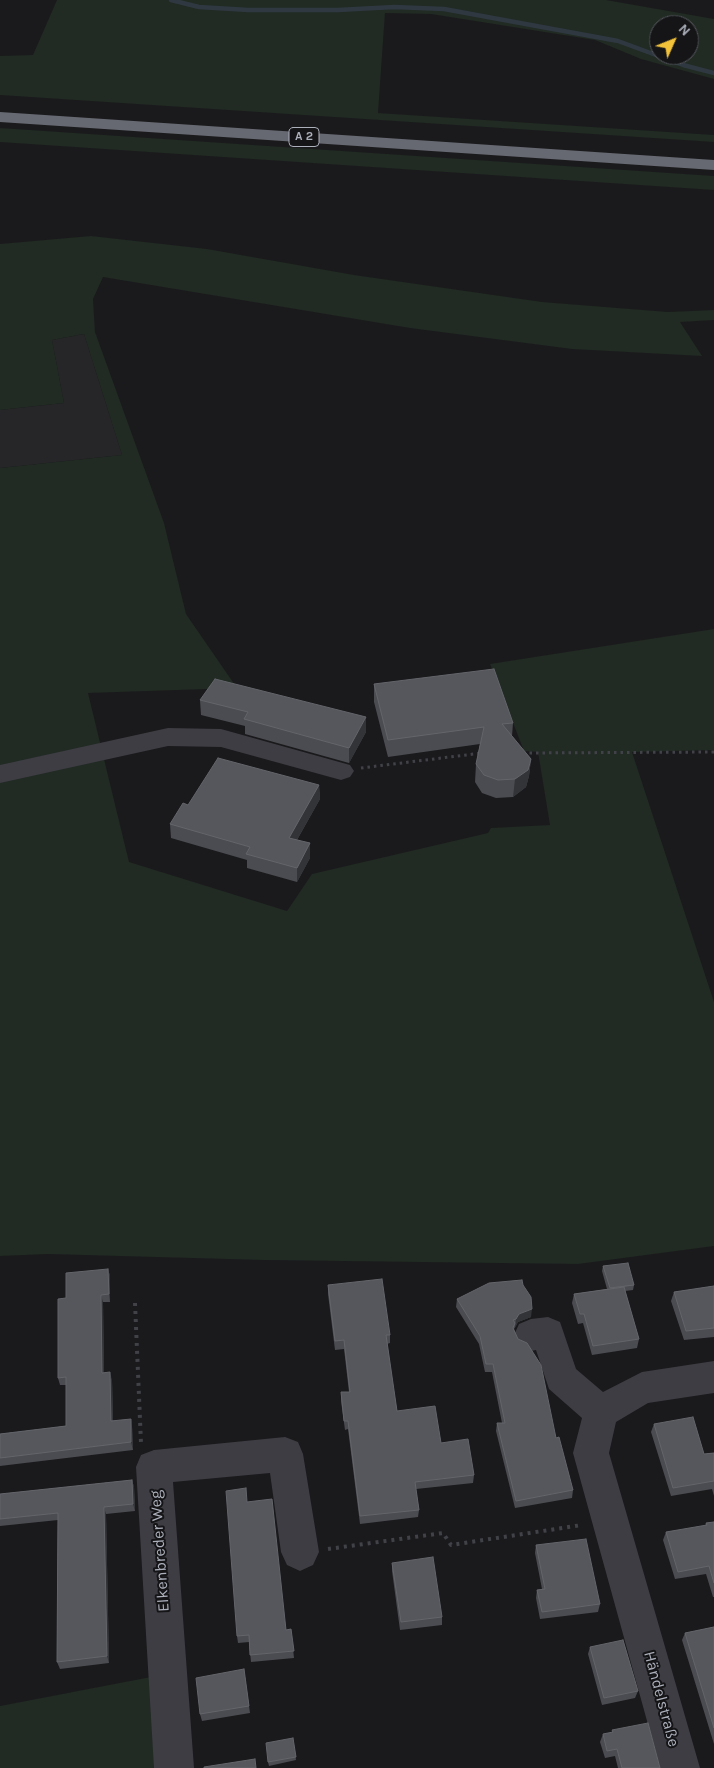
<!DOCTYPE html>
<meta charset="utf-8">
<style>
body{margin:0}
#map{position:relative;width:714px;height:1768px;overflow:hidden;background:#1a1a1c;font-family:Karla,sans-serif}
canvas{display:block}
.north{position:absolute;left:649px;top:15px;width:50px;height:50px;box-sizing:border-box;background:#151517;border:1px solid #515359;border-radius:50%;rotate:46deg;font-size:14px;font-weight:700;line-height:20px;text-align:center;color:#acb0bb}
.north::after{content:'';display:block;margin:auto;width:18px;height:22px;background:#f3c23b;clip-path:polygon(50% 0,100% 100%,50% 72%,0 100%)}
</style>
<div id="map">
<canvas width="714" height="1768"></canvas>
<div class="north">N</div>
</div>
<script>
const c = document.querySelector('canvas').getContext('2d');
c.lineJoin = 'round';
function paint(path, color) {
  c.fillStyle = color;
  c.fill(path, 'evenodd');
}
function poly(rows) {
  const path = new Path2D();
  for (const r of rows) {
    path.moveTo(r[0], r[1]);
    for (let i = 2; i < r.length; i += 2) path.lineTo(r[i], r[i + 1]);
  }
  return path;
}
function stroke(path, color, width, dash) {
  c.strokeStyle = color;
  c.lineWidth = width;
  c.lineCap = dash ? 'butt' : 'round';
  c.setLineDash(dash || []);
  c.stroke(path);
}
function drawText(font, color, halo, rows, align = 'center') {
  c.font = font + ' Karla,sans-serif';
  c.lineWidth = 4;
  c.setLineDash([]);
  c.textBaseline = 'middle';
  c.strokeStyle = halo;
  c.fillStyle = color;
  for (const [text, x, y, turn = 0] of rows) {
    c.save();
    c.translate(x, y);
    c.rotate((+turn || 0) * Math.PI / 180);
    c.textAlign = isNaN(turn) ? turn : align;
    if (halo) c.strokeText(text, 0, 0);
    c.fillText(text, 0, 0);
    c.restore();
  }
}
paint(poly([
 [84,334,122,455,0,468,0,410,64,403,52,340]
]), '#262629');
paint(poly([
 [57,0,606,0,714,19,714,79,641,59,595,40,431,14,385,13,378,113,714,135,714,142,0,95,0,56,33,55],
 [659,25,689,25,689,55,659,55],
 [0,128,714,176,714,190,0,142],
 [91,236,207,249,354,275,542,302,668,312,714,310,714,320,680,322,702,356,572,349,410,328,103,277,93,299,95,332,164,523,186,614,237,688,88,693,129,862,287,911,312,874,488,833,491,828,550,825,538,752,524,751,490,664,714,629,714,750,632,752,714,1002,714,1246,578,1264,264,1260,48,1254,0,1256,0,468,122,455,84,334,52,340,64,403,0,410,0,244],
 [151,1677,156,1768,0,1768,0,1706]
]), '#212a23');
stroke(poly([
 [171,0,199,7,248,10,338,10,394,7,444,9,618,41,683,65,714,73]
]), '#2f3840', 4.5);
stroke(poly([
 [523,753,714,752],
 [361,768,482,753]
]), '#414248', 3, [2.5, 4]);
stroke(poly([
 [135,1303,141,1443],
 [328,1549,443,1533,451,1545,582,1525]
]), '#414248', 4, [3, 5]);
paint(poly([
 [168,728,221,729,350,765,354,771,350,777,341,780,221,747,168,746,0,783,0,765,168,728],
 [548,1317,560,1322,576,1369,603,1392,642,1372,714,1361,714,1393,648,1403,616,1422,609,1453,700,1768,660,1768,573,1453,582,1418,549,1389,536,1350,531,1351,519,1346,514,1335,519,1324,531,1319,548,1317],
 [285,1437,298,1442,303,1454,319,1552,313,1565,300,1571,287,1565,281,1552,270,1473,173,1482,194,1768,154,1768,136,1467,141,1455,154,1450,285,1437]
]), '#3d3d43');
paint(poly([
 [0,112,714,160,714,170,0,122,0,112]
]), '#676972');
paint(poly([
 [374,684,513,723,512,736,531,759,529,776,526,787,513,797,496,798,482,793,475,782,476,764,480,744,388,757,374,702],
 [200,700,366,732,349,763,245,734,245,726,201,715],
 [319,785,320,799,297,840,310,843,310,858,297,882,247,868,247,860,171,838,170,824,188,805],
 [603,1266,634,1285,633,1290,625,1291,639,1339,637,1348,592,1355,583,1323,578,1324,572,1303,574,1294,607,1289,602,1271],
 [108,1269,110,1276,110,1302,103,1302,104,1373,112,1380,113,1421,132,1426,133,1450,0,1466,0,1434,66,1426,66,1385,60,1385,58,1378],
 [328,1285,390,1335,390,1343,387,1344,397,1411,441,1443,474,1475,473,1483,416,1489,419,1510,418,1517,360,1524,348,1429,345,1430,341,1401,341,1392,349,1392,344,1349,335,1350,328,1294],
 [714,1286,714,1337,684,1340,671,1301,674,1292],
 [457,1299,531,1317,518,1322,514,1329,556,1438,573,1490,572,1498,515,1508,496,1431,497,1423,502,1423,492,1372,485,1372,479,1344,456,1307],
 [654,1424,704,1454,714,1453,714,1496,712,1489,671,1496,651,1432],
 [132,1480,134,1487,135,1511,106,1514,109,1663,60,1669,57,1662,58,1520,0,1526,0,1494],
 [247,1502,286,1630,291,1629,294,1658,251,1662,249,1642,238,1643,237,1636],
 [714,1522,714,1597,713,1597,706,1574,675,1579,663,1540,666,1532,705,1526,706,1523],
 [536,1545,600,1604,598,1612,540,1619,536,1598,537,1590,542,1589,535,1553],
 [392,1563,442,1617,442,1625,400,1630,392,1571],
 [714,1627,714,1744,682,1640,685,1633],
 [590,1647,638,1691,635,1698,602,1705,588,1654],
 [244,1669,250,1713,202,1721,200,1714],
 [612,1730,660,1768,618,1768,615,1756,605,1758,600,1742,603,1734,612,1733],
 [293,1738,296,1760,269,1766,268,1762]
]), '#4b4c51');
paint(poly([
 [366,717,366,732,349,763,349,748],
 [531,759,529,776,526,787,513,797,515,779],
 [319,785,320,799,290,852,289,838],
 [310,843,310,858,297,882,297,868],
 [108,1269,110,1276,110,1302,109,1294],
 [101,1295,103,1302,104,1381,102,1373],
 [532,1309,531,1317,518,1322,515,1328,516,1319,519,1314],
 [110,1372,112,1380,113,1428,111,1421],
 [131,1419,132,1426,133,1450,131,1442],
 [132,1480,134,1487,135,1511,133,1504],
 [104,1507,106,1514,109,1663,107,1656]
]), '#333437');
const building = poly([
 [494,669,513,723,502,724,531,759,528,770,515,779,498,780,484,775,476,764,484,727,388,740,374,684,494,669],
 [215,679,366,717,349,748,244,719,248,712,200,700,215,679],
 [218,758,319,785,289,838,310,843,297,868,246,854,250,847,170,824,183,803,188,805,218,758],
 [628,1263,634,1285,610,1288,603,1266,628,1263],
 [108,1269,109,1294,101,1295,102,1373,110,1372,111,1421,131,1419,131,1442,0,1458,0,1434,66,1426,66,1377,58,1378,58,1299,66,1298,66,1273,108,1269],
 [382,1279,390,1335,386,1335,397,1411,435,1406,441,1443,468,1439,474,1475,415,1482,419,1510,360,1516,348,1421,344,1421,341,1392,350,1392,344,1340,335,1341,328,1285,382,1279],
 [522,1280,523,1285,531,1297,532,1309,519,1314,516,1319,513,1320,515,1323,513,1328,518,1339,527,1343,541,1365,556,1438,559,1437,573,1490,516,1501,497,1423,505,1423,493,1364,486,1364,480,1336,457,1299,489,1283,522,1280],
 [714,1286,714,1328,686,1331,674,1292,714,1286],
 [624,1287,639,1339,593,1346,584,1314,580,1314,574,1294,624,1287],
 [693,1417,704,1454,714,1453,714,1481,673,1488,654,1424,693,1417],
 [132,1480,133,1504,104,1507,107,1656,57,1662,58,1513,0,1519,0,1494,132,1480],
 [246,1488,247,1502,272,1499,286,1630,291,1629,294,1651,250,1655,249,1635,237,1636,226,1491,246,1488],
 [714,1522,714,1583,709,1566,678,1572,666,1532,707,1525,706,1523,714,1522],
 [586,1539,600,1604,542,1612,537,1590,545,1589,536,1545,586,1539],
 [433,1557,442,1617,401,1622,392,1563,433,1557],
 [714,1627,714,1728,685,1633,714,1627],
 [623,1640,638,1691,604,1698,590,1647,623,1640],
 [244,1669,249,1706,200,1714,196,1678,244,1669],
 [648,1723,660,1768,622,1768,617,1749,607,1751,603,1734,613,1732,612,1730,648,1723],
 [293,1738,296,1757,268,1762,266,1743,293,1738],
 [255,1759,256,1768,204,1768,204,1767,255,1759]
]);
paint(building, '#56575c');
stroke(building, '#63656b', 1);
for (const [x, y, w] of [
 [304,137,30]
]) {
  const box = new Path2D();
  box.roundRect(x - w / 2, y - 9.5, w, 19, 4);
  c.fillStyle = '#151517';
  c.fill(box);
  stroke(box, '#acb0bb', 1);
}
drawText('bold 12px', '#acb0bb', null, [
 ["A 2",304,137]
]);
drawText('16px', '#acb0bb', '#151517', [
 ["Elkenbreder Weg",160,1551,-94],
 ["Händelstraße",661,1699,75]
]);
</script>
